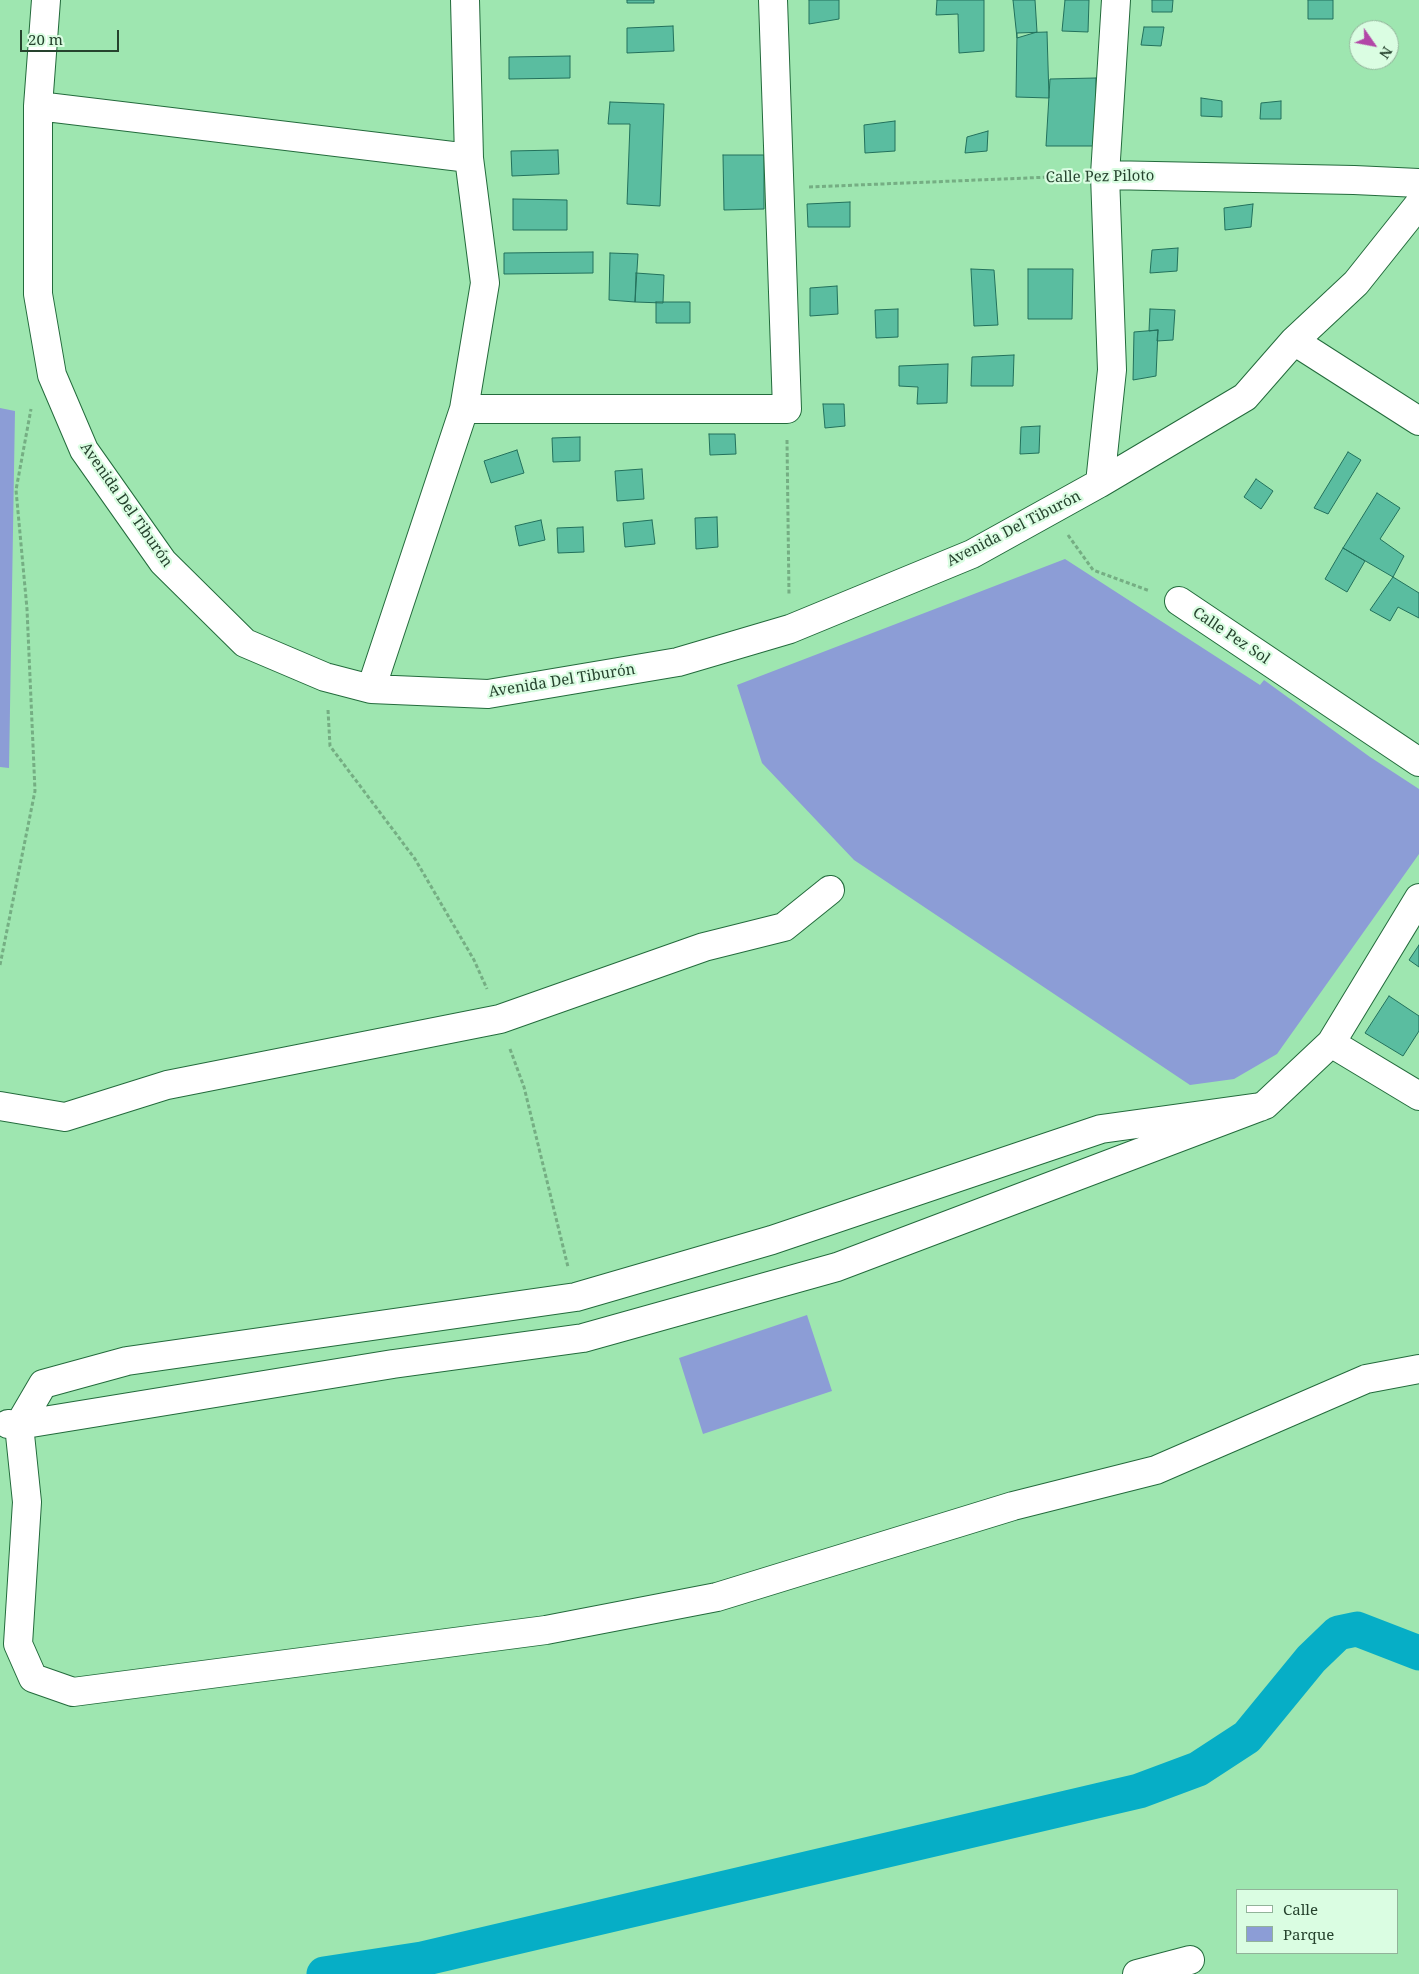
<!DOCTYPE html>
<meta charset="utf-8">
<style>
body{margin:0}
#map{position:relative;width:1419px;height:1974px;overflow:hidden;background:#9ee6b0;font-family:"Noto Serif",serif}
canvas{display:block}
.legend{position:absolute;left:1236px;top:1889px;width:162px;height:65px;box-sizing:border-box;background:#dafde2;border:1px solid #92b39a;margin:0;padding:6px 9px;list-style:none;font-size:15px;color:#26432e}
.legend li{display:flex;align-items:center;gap:10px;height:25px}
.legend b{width:25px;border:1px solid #92b39a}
.north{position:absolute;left:1349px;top:20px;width:50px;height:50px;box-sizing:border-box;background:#dafde2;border:1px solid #92b39a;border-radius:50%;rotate:123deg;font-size:14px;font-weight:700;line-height:20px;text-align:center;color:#26432e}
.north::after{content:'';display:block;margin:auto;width:18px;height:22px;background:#b247a7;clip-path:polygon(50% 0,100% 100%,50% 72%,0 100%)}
.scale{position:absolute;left:20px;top:30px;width:99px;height:22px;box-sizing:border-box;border:2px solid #26432e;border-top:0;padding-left:6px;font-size:15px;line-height:18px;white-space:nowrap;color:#26432e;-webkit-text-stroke:4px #dafde2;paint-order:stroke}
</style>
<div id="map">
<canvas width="1419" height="1974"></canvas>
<ul class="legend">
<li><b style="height:6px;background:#fff"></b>Calle</li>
<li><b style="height:14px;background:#8c9dd6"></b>Parque</li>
</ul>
<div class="north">N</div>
<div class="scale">20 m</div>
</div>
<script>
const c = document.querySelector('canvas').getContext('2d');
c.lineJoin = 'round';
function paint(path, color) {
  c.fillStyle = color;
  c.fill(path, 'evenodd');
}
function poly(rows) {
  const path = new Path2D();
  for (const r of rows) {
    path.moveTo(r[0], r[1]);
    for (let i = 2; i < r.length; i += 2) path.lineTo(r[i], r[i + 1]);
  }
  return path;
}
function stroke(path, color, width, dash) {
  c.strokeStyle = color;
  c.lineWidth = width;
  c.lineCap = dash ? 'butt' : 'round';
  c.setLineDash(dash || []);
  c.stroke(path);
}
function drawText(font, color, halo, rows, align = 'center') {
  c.font = font + ' "Noto Serif",serif';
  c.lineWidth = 4.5;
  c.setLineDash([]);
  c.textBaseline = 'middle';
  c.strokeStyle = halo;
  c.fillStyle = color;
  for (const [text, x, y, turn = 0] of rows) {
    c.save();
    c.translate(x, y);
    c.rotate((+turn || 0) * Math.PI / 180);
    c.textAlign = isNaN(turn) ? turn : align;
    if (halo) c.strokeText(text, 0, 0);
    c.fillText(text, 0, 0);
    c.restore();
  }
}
paint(poly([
 [0,408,15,411,9,768,0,767],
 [1065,559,1260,685,1264,680,1370,757,1419,789,1419,854,1277,1054,1234,1079,1190,1085,854,860,762,763,737,685],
 [807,1315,832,1391,703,1434,679,1358]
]), '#8c9dd6');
stroke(poly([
 [324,1974,422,1959,1139,1791,1198,1769,1247,1737,1311,1659,1338,1633,1357,1629,1419,1653]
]), '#06aec6', 35);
const building = poly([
 [627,0,654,0,654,3,627,3,627,0],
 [809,0,839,0,839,19,809,24,809,0],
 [937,0,984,0,984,51,959,53,958,14,936,15,937,0],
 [1013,0,1035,0,1037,32,1017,38,1013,0],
 [1065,0,1089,0,1088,32,1062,31,1065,0],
 [1152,0,1173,0,1172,12,1152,12,1152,0],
 [1308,0,1333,0,1333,19,1308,19,1308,0],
 [673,26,674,51,627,53,627,28,673,26],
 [1144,27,1164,27,1161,46,1141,45,1144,27],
 [1047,32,1049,98,1016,97,1017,33,1047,32],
 [570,56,570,78,509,79,509,57,570,56],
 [1096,78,1096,146,1046,146,1050,79,1096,78],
 [1201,98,1222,101,1222,117,1201,116,1201,98],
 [1281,101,1281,119,1260,119,1261,103,1281,101],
 [610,102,664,104,660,206,627,204,630,124,608,124,610,102],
 [895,121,895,151,865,153,864,125,895,121],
 [988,131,987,151,965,153,967,137,988,131],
 [558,150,559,174,512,176,511,151,558,150],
 [723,155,764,155,764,209,724,210,723,155],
 [513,199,567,200,567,230,513,230,513,199],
 [850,202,850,227,808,227,807,204,850,202],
 [1253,204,1251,227,1225,230,1224,208,1253,204],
 [1178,248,1177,271,1150,273,1152,250,1178,248],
 [593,252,593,273,504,274,504,253,593,252],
 [610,253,638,254,635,302,609,300,610,253],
 [971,269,994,270,998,325,974,326,971,269],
 [1028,269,1073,269,1072,319,1028,319,1028,269],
 [636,273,664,275,663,303,635,302,636,273],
 [837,286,838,314,810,316,810,288,837,286],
 [656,302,690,302,690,323,656,323,656,302],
 [898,309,898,337,876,338,875,310,898,309],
 [1150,309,1175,310,1173,340,1157,341,1158,330,1149,331,1150,309],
 [1158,330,1156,376,1133,380,1134,332,1158,330],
 [1014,355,1013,386,971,386,972,357,1014,355],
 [948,364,947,403,917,404,918,387,899,386,899,366,948,364],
 [823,404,844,404,845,426,825,428,823,404],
 [1040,426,1039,453,1020,454,1021,427,1040,426],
 [709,434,735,434,736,454,710,455,709,434],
 [580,437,580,461,553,462,552,438,580,437],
 [517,450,524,473,491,483,484,461,517,450],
 [1348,452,1361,460,1328,514,1314,508,1348,452],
 [642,469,644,499,617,501,615,471,642,469],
 [1256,479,1273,491,1261,509,1244,497,1256,479],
 [1377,493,1400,508,1380,539,1404,556,1393,577,1343,548,1377,493],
 [717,517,718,547,696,549,695,518,717,517],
 [541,520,545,540,519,546,515,526,541,520],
 [652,520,655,544,625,547,623,523,652,520],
 [583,527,584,552,558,553,557,528,583,527],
 [1343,548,1365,561,1347,592,1325,579,1343,548],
 [1393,577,1419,593,1419,618,1398,607,1390,621,1370,610,1393,577],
 [1419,945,1419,967,1409,960,1419,945],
 [1389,996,1419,1016,1419,1031,1403,1056,1365,1033,1389,996]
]);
paint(building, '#5abda0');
stroke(building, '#22715c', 1);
const minor = poly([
 [46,0,38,106,38,294,52,375,84,450,163,562,245,643,325,677,371,689,488,694,678,662,790,629,972,554,1100,483,1245,397,1294,341,1356,283,1419,204],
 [38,106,469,158],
 [1105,175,1354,180,1419,183],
 [1294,341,1419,421],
 [464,409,787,409,773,0],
 [1100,483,1112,370,1105,175,1116,0],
 [1179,601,1419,762],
 [371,689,464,409,485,283,469,158,465,0],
 [1331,1043,1419,1096],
 [0,1106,65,1117,167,1085,500,1019,704,947,784,927,830,890],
 [1260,1107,1101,1129,772,1240,576,1297,127,1361,43,1384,19,1425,27,1502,18,1644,33,1678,73,1692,546,1630,717,1597,1013,1506,1156,1470,1366,1379,1419,1369],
 [8,1424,19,1425,393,1364,583,1338,837,1267,1265,1105,1331,1043,1419,898],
 [1137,1974,1190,1960]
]);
stroke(minor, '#236b3c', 30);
stroke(poly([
 [809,187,1075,176],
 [787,440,789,596],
 [1068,535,1093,570,1150,591],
 [328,710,330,746,415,859,474,960,487,989],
 [0,965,35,791,27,609,16,490,31,409],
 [510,1049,524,1087,568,1267]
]), '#75ae83', 3, [4, 2.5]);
stroke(minor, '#fff', 28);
drawText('15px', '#26432e', '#dafde2', [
 ["Calle Pez Piloto",1100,177,-1],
 ["Avenida Del Tiburón",126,505,55],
 ["Avenida Del Tiburón",1014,529,-27],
 ["Calle Pez Sol",1231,636,34],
 ["Avenida Del Tiburón",562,681,-9]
]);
</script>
